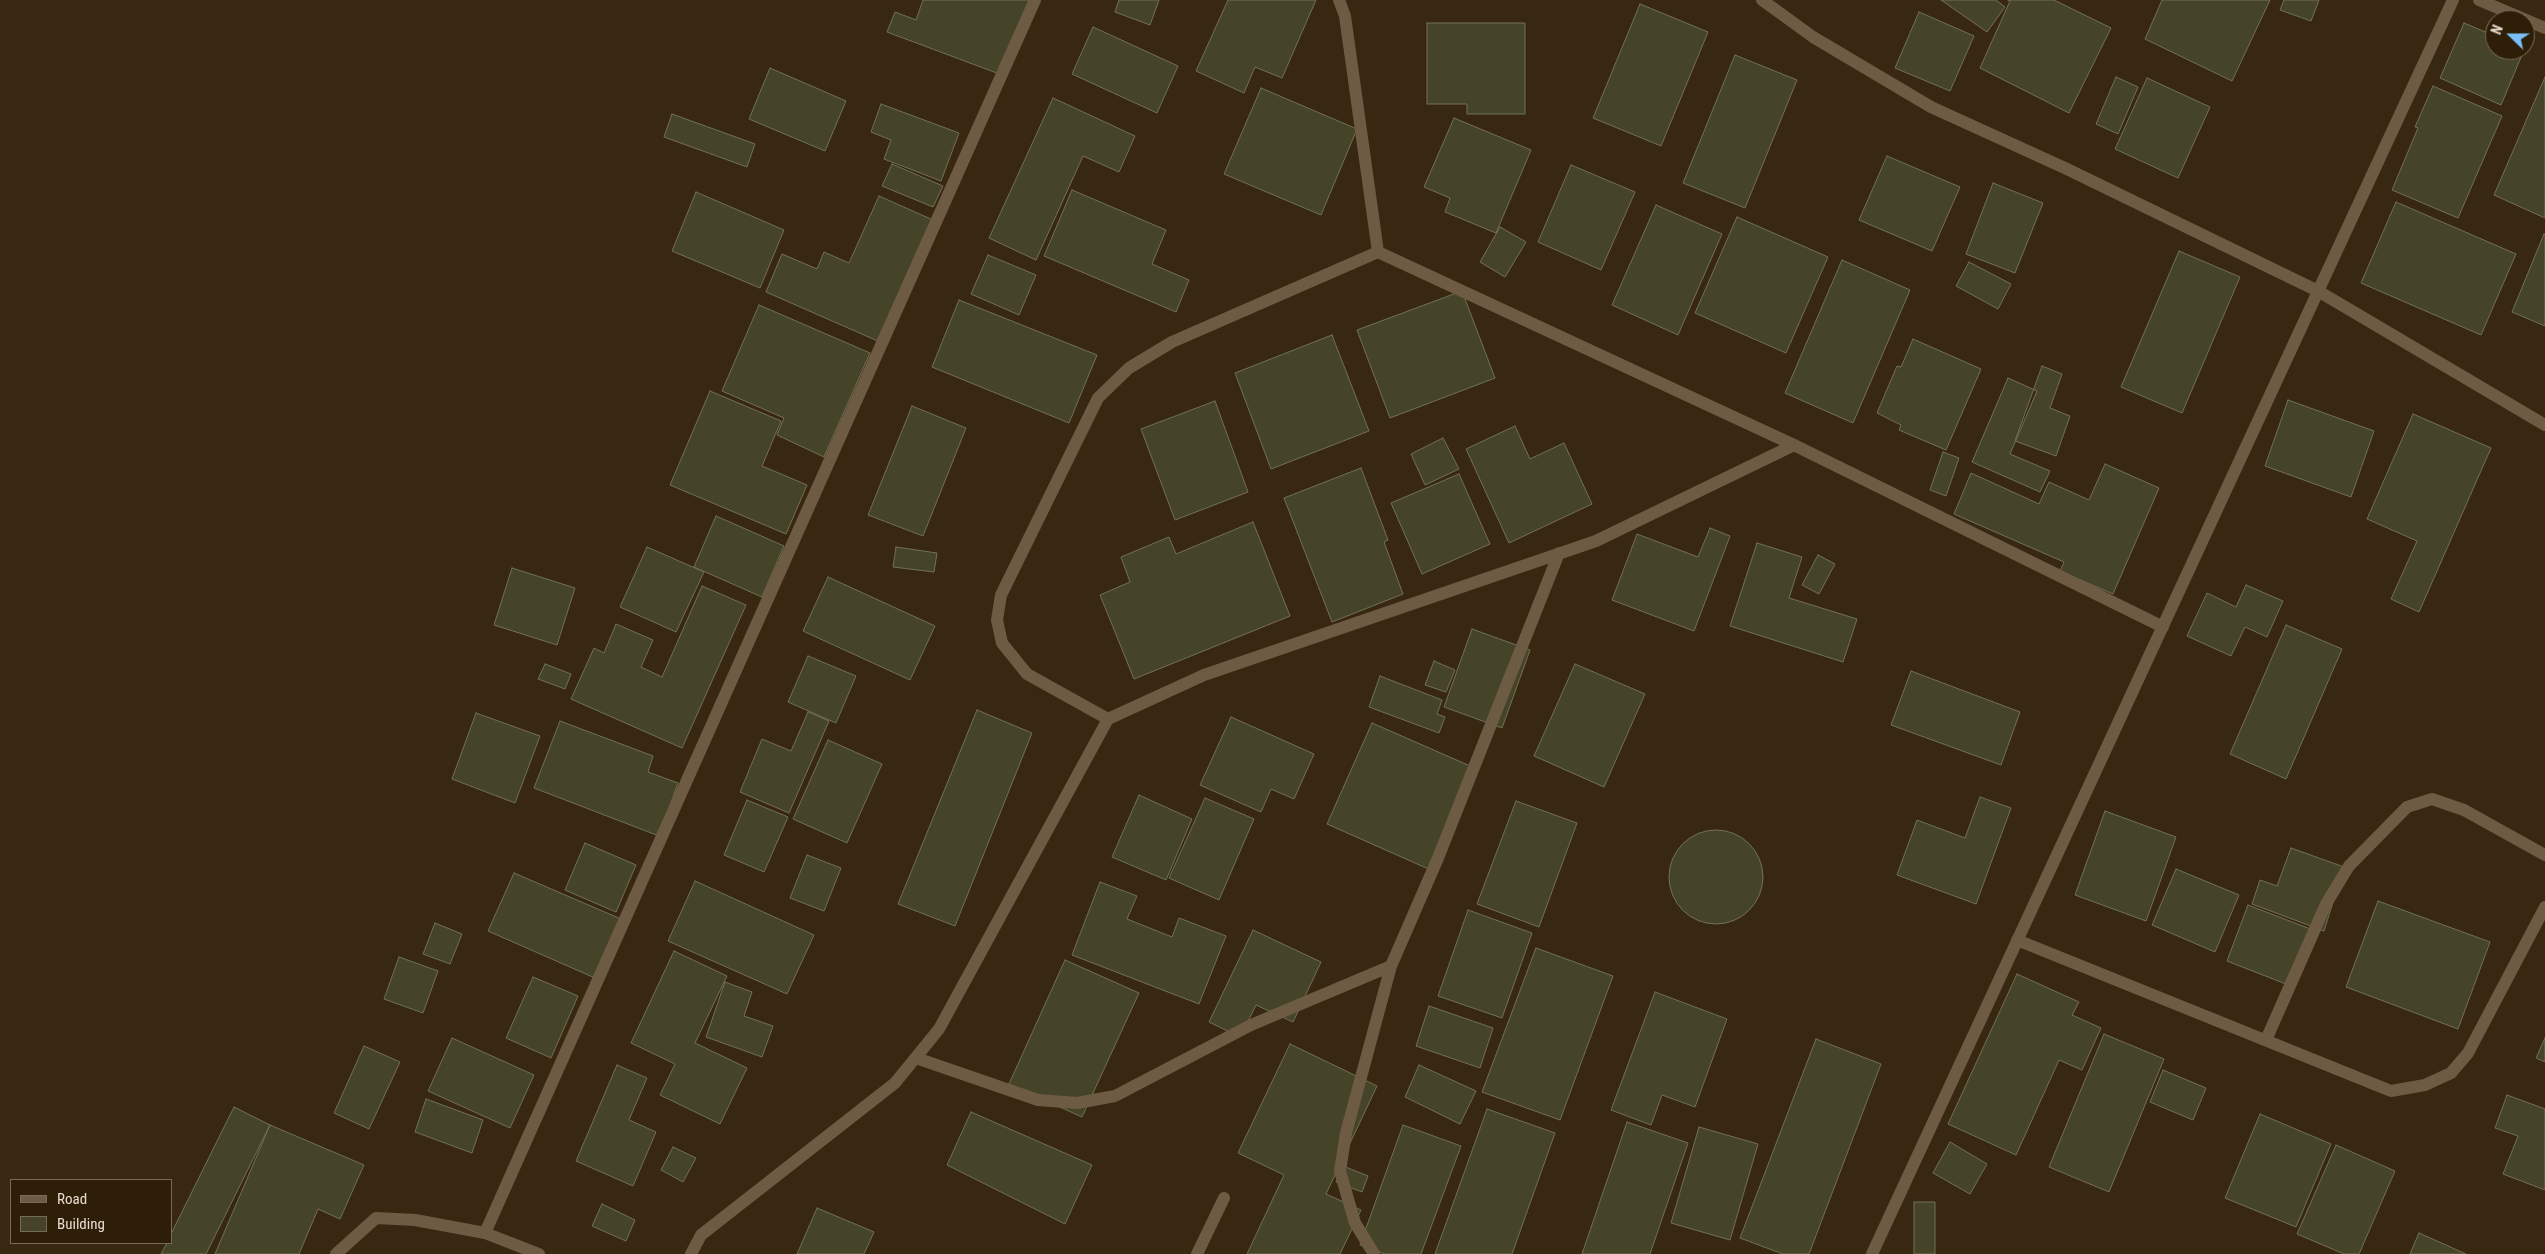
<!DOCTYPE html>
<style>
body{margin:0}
#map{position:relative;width:2545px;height:1254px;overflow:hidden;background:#382812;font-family:"Roboto Condensed",sans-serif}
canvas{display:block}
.legend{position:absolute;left:10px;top:1179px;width:162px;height:65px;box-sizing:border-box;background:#2e1e08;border:1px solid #786a58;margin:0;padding:6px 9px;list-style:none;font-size:15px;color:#e7dccf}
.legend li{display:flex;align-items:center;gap:10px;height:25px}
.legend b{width:25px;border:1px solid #786a58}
.north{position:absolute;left:2485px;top:10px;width:50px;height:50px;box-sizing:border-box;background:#2e1e08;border:1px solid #786a58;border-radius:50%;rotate:292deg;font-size:14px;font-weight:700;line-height:20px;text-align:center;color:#e7dccf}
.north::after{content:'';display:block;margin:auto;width:18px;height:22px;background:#79bff8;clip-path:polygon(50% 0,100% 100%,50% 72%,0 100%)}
</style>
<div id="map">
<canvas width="2545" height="1254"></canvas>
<ul class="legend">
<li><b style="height:6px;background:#6e5b44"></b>Road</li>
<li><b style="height:14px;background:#454429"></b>Building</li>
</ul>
<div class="north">N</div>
</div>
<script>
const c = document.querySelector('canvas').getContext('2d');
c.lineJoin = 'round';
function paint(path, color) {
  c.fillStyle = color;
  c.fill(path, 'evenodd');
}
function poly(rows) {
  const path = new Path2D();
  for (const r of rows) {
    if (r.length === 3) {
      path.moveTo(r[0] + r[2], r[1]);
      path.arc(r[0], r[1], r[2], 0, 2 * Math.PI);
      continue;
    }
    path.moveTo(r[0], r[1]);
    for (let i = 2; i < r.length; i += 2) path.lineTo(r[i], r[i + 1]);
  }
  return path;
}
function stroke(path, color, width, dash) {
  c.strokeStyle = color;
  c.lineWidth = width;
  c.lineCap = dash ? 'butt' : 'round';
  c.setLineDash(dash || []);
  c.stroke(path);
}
const building = poly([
 [923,0,1029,0,1002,75,887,32,895,12,916,20,923,0],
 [1119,0,1159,0,1150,25,1115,12,1119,0],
 [1228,0,1316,0,1282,78,1255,67,1244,93,1196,71,1228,0],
 [1941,0,1996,0,2005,7,1987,32,1941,0],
 [2008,0,2054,0,2111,28,2069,113,1980,68,2010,1,2008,0],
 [2162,0,2270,0,2232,81,2145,39,2162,0],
 [2284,0,2319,0,2311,21,2280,10,2284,0],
 [1640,4,1708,32,1661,146,1593,118,1640,4],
 [1919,12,1974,36,1950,91,1895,68,1919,12],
 [1427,23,1525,23,1525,114,1467,114,1467,104,1427,104,1427,23],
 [2464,23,2495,36,2495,50,2524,50,2501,105,2440,78,2464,23],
 [1093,27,1178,66,1157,113,1072,74,1093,27],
 [1735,55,1797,80,1745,208,1683,183,1735,55],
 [770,68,846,101,825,151,749,119,770,68],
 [2116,77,2138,87,2118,134,2096,124,2116,77],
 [2545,77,2545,218,2494,195,2545,77],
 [2147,78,2210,107,2178,178,2115,149,2147,78],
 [2433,86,2502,116,2458,218,2392,190,2418,128,2415,127,2433,86],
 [1261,88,1357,129,1321,215,1224,174,1261,88],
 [1053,98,1135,136,1119,172,1083,156,1036,260,989,238,1053,98],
 [881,104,959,133,941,181,884,159,891,140,871,132,881,104],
 [672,114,755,144,747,167,664,137,672,114],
 [1454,118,1531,150,1496,233,1445,212,1450,198,1424,187,1454,118],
 [1887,156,1960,187,1932,251,1859,220,1887,156],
 [892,164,943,186,933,207,882,186,892,164],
 [1571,165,1635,192,1601,270,1538,242,1571,165],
 [1993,183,2043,203,2015,273,1966,254,1993,183],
 [1072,190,1166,230,1152,264,1189,280,1176,312,1044,256,1072,190],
 [696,192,784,230,760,288,672,251,696,192],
 [879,196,933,220,880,342,766,292,782,254,817,269,824,252,849,263,879,196],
 [2396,202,2516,254,2481,335,2361,283,2396,202],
 [1656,205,1722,234,1678,335,1612,305,1656,205],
 [1737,217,1828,257,1786,353,1695,313,1737,217],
 [1500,227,1526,242,1505,277,1480,262,1500,227],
 [2544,234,2545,234,2545,326,2512,312,2544,234],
 [2179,251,2240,277,2182,413,2121,387,2179,251],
 [988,255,1036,275,1019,315,971,294,988,255],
 [1842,260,1910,290,1853,423,1785,393,1842,260],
 [1969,262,2011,284,1998,309,1956,286,1969,262],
 [1462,291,1495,378,1390,418,1357,330,1462,291],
 [959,300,1097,355,1069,423,932,367,959,300],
 [759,305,870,353,824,457,777,435,784,418,722,391,759,305],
 [1332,335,1369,431,1271,469,1235,373,1332,335],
 [1913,339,1981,369,1946,450,1899,430,1901,425,1877,413,1897,366,1901,367,1913,339],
 [2042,366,2062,374,2050,408,2070,416,2056,456,2015,441,2042,366],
 [2008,378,2037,391,2010,454,2050,471,2040,492,1972,462,2008,378],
 [710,391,781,421,762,466,807,485,786,534,670,485,710,391],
 [2288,400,2374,431,2351,497,2265,466,2288,400],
 [1215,401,1248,492,1175,520,1141,429,1215,401],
 [912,406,966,428,923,536,868,515,912,406],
 [2413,414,2491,448,2419,612,2391,599,2417,541,2367,519,2413,414],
 [1515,426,1530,459,1564,443,1592,504,1509,543,1466,449,1515,426],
 [1443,438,1459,469,1425,485,1411,454,1443,438],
 [1943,452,1959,458,1946,496,1930,490,1943,452],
 [2105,464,2159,488,2113,594,2060,571,2064,562,1954,514,1971,473,2039,504,2049,482,2089,500,2105,464],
 [1361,468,1388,540,1384,542,1403,594,1332,622,1284,498,1361,468],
 [1459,474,1490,544,1422,574,1391,503,1459,474],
 [716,516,784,546,762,597,694,567,716,516],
 [1253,522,1290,616,1134,679,1100,595,1130,582,1121,557,1169,537,1176,554,1253,522],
 [1710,528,1730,536,1694,631,1612,600,1637,534,1698,557,1710,528],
 [1757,543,1802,557,1789,598,1857,619,1843,662,1730,626,1757,543],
 [647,547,704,572,676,632,620,607,647,547],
 [896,547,937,553,934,572,893,567,896,547],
 [1818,555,1835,564,1819,594,1802,585,1818,555],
 [512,568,575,588,557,645,494,625,512,568],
 [828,577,935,626,910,680,803,631,828,577],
 [2246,585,2283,601,2267,637,2245,627,2231,656,2187,636,2207,593,2236,607,2246,585],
 [702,586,746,605,682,748,571,699,594,648,604,653,616,624,653,640,641,667,662,677,702,586],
 [2286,625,2342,649,2286,779,2230,754,2286,625],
 [1472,629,1530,650,1502,728,1444,707,1472,629],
 [808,656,856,676,836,723,788,702,808,656],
 [1434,661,1455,670,1446,692,1425,685,1434,661],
 [545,664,571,674,565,689,538,679,545,664],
 [1575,664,1645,694,1604,787,1534,756,1575,664],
 [1911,671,2020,712,2001,765,1891,725,1911,671],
 [1380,676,1442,700,1437,714,1445,717,1439,733,1369,707,1380,676],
 [977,710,1032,733,955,926,898,904,977,710],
 [808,712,829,721,789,813,740,792,762,739,791,751,808,712],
 [476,713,540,736,515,803,452,779,476,713],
 [1231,717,1314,754,1294,799,1271,789,1261,812,1200,785,1231,717],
 [560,721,653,756,648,772,678,783,659,836,534,788,560,721],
 [1372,723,1477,769,1433,871,1327,824,1372,723],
 [828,740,882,764,847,843,793,819,828,740],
 [1139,795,1192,819,1166,880,1112,857,1139,795],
 [1980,797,2011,808,1976,904,1897,875,1917,820,1965,838,1980,797],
 [1205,798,1254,819,1219,900,1169,878,1205,798],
 [747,800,788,817,764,872,724,855,747,800],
 [1516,801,1577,823,1539,927,1477,904,1516,801],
 [2105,811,2176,837,2146,921,2075,895,2105,811],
 [1716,877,47],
 [585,843,636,865,616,912,565,890,585,843],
 [2291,848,2344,867,2324,931,2252,904,2260,880,2277,886,2291,848],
 [807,855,841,868,824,911,790,898,807,855],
 [2176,869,2239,895,2215,952,2152,925,2176,869],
 [514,873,621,919,595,978,488,931,514,873],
 [695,881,814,935,787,994,668,941,695,881],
 [1100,882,1137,896,1127,919,1172,937,1179,918,1226,936,1199,1004,1072,955,1100,882],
 [2378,901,2490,942,2458,1029,2346,987,2378,901],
 [2248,905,2313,930,2291,986,2227,961,2248,905],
 [1468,910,1532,933,1502,1018,1438,996,1468,910],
 [435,923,462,934,450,964,423,954,435,923],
 [1253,930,1321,962,1293,1022,1256,1005,1240,1037,1209,1022,1253,930],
 [1536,948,1613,976,1560,1120,1482,1092,1536,948],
 [674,951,727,976,695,1043,747,1068,720,1124,660,1095,675,1064,631,1043,674,951],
 [399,957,438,971,423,1013,384,999,399,957],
 [1065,960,1139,993,1082,1117,1009,1084,1065,960],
 [2017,974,2079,1002,2072,1015,2101,1028,2082,1070,2059,1060,2016,1155,1948,1124,2017,974],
 [533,977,578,996,551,1058,506,1038,533,977],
 [725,982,752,992,744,1016,773,1026,762,1057,706,1037,725,982],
 [1655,992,1727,1019,1695,1107,1662,1095,1651,1125,1611,1110,1655,992],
 [1429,1006,1493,1028,1480,1068,1416,1046,1429,1006],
 [2104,1034,2164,1059,2109,1192,2049,1167,2104,1034],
 [452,1038,534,1075,510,1128,428,1091,452,1038],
 [2545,1038,2545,1062,2536,1058,2545,1038],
 [1816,1039,1881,1064,1809,1254,1783,1254,1740,1238,1816,1039],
 [1290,1044,1377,1086,1326,1194,1361,1210,1340,1254,1247,1254,1284,1175,1238,1153,1290,1044],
 [364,1046,400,1062,369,1129,334,1113,364,1046],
 [617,1065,647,1078,629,1120,656,1132,633,1186,576,1161,617,1065],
 [1419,1065,1476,1091,1460,1124,1405,1097,1419,1065],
 [2163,1070,2206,1088,2193,1120,2150,1102,2163,1070],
 [2507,1095,2545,1109,2545,1190,2503,1174,2518,1136,2495,1128,2507,1095],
 [426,1099,483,1120,472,1153,415,1132,426,1099],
 [234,1107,270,1125,206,1254,161,1254,167,1243,171,1243,171,1234,234,1107],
 [1487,1109,1555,1133,1512,1254,1435,1254,1487,1109],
 [971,1112,1092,1165,1065,1224,947,1165,971,1112],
 [2260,1114,2331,1144,2296,1227,2225,1198,2260,1114],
 [1627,1122,1688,1143,1650,1254,1582,1254,1627,1122],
 [270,1125,364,1165,340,1219,318,1209,299,1254,215,1254,270,1125],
 [1403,1125,1461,1146,1421,1254,1385,1254,1360,1245,1403,1125],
 [1699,1127,1758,1144,1730,1240,1671,1223,1699,1127],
 [1950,1142,1987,1164,1970,1194,1933,1173,1950,1142],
 [2336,1145,2395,1171,2359,1254,2344,1254,2297,1234,2336,1145],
 [673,1147,696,1158,683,1182,661,1170,673,1147],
 [1343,1166,1368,1176,1362,1192,1336,1182,1343,1166],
 [1914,1202,1935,1202,1935,1254,1914,1254,1914,1202],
 [602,1204,635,1220,626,1241,592,1226,602,1204],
 [817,1208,874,1232,864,1254,797,1254,817,1208],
 [2419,1233,2466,1254,2410,1254,2419,1233]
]);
paint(building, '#454429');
stroke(building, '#727155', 1);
stroke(poly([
 [1339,0,1345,16,1378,252,1794,445,2163,627],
 [1762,0,1813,37,1931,107,2067,169,2318,291,2545,425],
 [2479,0,2545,28],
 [1108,719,1027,674,1002,643,997,620,1001,595,1098,398,1129,368,1172,342,1378,252],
 [2017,940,2391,1091,2425,1085,2451,1073,2468,1053,2545,907],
 [2266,1040,2326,904,2349,866,2407,807,2432,799,2464,810,2545,855],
 [916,1058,1038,1100,1077,1103,1115,1096,1251,1025,1391,966],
 [485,1233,1035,0],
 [336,1254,376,1218,415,1220,485,1233,539,1254],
 [691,1254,701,1235,895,1083,939,1029,1108,719,1204,675,1596,541,1794,445],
 [1197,1254,1224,1198],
 [1374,1254,1355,1223,1340,1171,1346,1133,1391,966,1438,858,1559,553],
 [1872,1254,2453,0]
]), '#6e5b44', 12);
</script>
